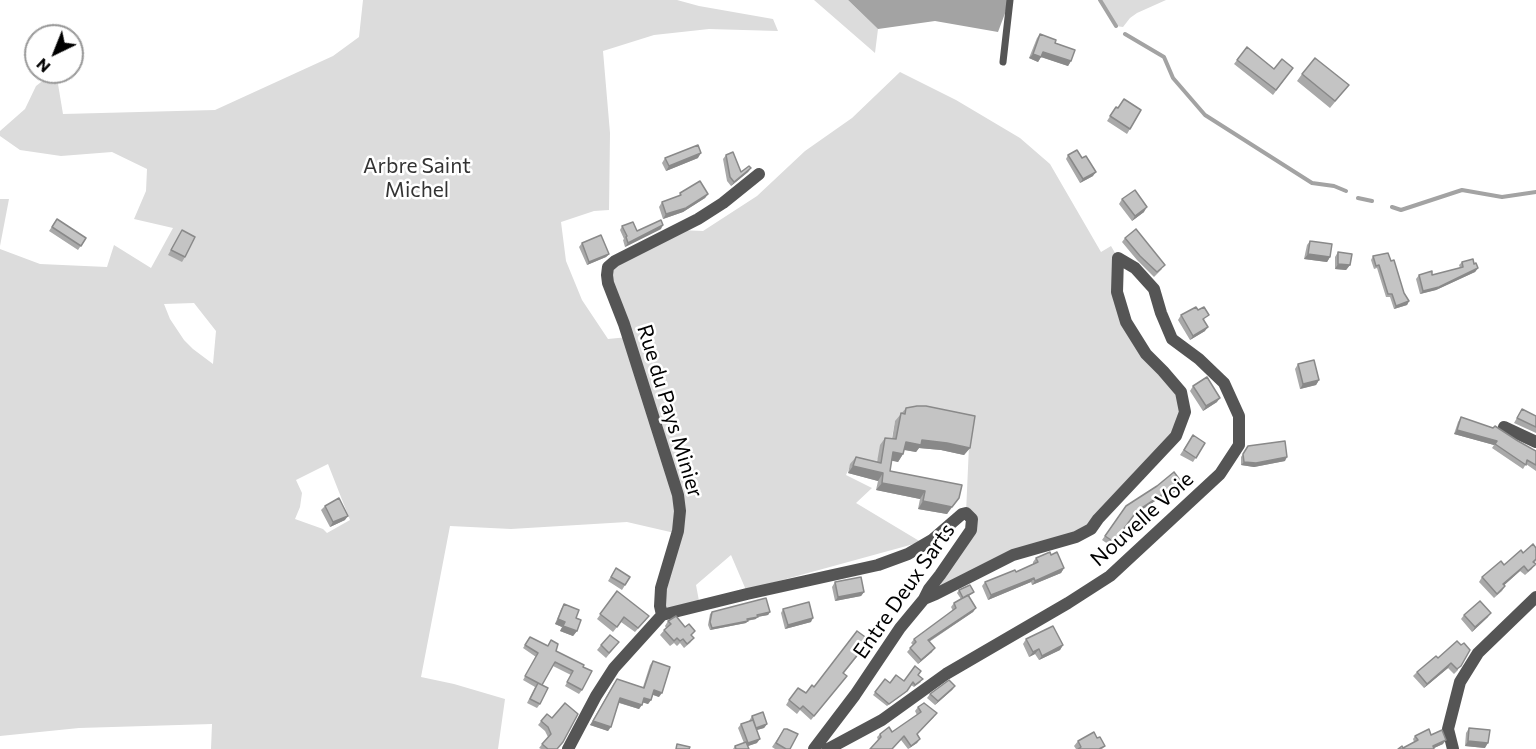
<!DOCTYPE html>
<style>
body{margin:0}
#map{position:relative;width:1536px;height:749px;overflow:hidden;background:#fff;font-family:Commissioner,sans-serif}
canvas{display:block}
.north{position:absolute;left:24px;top:24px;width:60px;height:60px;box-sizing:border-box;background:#fff;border:2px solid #999;border-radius:50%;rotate:223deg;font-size:16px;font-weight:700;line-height:24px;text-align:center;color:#000}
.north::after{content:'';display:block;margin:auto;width:21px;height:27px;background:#000;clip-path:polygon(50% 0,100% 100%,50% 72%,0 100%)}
</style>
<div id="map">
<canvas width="1536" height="749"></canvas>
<div class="north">N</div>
</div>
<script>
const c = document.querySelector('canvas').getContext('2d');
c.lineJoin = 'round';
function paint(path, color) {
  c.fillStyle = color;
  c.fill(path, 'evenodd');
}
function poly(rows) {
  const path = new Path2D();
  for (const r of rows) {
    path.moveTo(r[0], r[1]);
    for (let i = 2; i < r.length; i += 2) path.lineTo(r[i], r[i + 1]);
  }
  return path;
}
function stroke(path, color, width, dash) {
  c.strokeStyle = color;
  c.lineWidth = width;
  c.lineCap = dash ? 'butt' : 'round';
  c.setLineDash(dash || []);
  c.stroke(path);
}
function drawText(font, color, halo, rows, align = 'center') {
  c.font = font + ' Commissioner,sans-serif';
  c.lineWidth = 5;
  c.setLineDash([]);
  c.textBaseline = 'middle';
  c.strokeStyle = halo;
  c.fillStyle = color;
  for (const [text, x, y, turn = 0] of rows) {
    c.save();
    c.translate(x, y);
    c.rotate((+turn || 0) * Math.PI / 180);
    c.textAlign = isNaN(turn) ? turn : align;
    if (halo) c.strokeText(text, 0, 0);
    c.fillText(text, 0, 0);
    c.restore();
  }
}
paint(poly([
 [363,0,677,0,699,6,773,19,778,31,709,29,654,35,603,51,610,133,609,210,594,211,561,222,566,261,582,300,608,339,628,337,608,267,678,230,703,231,757,196,805,151,852,118,900,72,956,100,1020,138,1050,164,1101,252,1111,246,1118,258,1126,322,1163,371,1185,412,1176,436,1091,529,1013,555,924,599,971,530,966,513,970,423,895,421,890,447,877,460,874,470,851,464,846,475,872,488,856,503,921,542,746,590,731,555,696,585,699,601,670,610,663,604,679,534,627,522,511,529,450,526,421,677,454,684,505,699,498,749,211,749,212,724,79,728,0,736,0,249,40,264,107,267,114,245,151,268,173,228,134,219,146,191,147,169,112,152,61,156,20,150,0,136,0,131,25,109,36,86,54,72,56,72,63,114,215,110,333,56,359,37],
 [194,303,216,331,213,364,193,349,184,340,170,319,164,304],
 [328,464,350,520,327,533,323,529,295,519,300,507,302,493,296,480],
 [814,0,848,0,878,29,875,53],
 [1101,0,1166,0,1137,13,1130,18,1123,27,1116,26],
 [0,199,9,199,0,246]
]), '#dcdcdc');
paint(poly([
 [848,0,1010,0,998,32,935,21,878,29]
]), '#a3a3a3');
stroke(poly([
 [1100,0,1116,26],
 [1125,34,1164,57,1173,78,1205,115,1312,183,1334,186,1346,191],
 [1358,198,1372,201],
 [1392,207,1401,210,1462,190,1502,197,1536,192]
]), '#a3a3a3', 4);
stroke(poly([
 [1003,62,1010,0]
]), '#555', 7);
stroke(poly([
 [1504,427,1536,442],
 [662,615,747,594,878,565,908,554,932,540,962,514,966,513,972,519,971,530,940,575,929,589,924,599,900,628,855,695,814,749],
 [662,615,660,606,661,588,678,531,680,511,678,495,624,324,608,283,607,275,608,267,615,261,698,219,723,203,759,174],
 [568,749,596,696,614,668,662,615],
 [828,749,882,720,946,674,1068,603,1110,576,1220,474,1239,445,1239,416,1224,383,1199,359,1172,339,1161,313,1154,289,1135,268,1118,258,1117,292,1126,322,1146,354,1163,371,1181,392,1185,412,1176,436,1098,519,1091,529,1076,537,1013,555,936,594,924,599],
 [1453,749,1448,729,1460,682,1478,653,1536,597]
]), '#555', 12);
paint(poly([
 [1040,34,1055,43,1071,61,1068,66,1041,57,1038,62,1029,58,1037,38],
 [1247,47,1274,69,1293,68,1273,95,1234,64],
 [1302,74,1349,85,1330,108,1297,81],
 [1116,107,1130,129,1127,134,1107,121],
 [726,155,741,172,751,168,748,172,731,186,727,181,723,159],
 [1068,155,1093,176,1080,183,1066,159],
 [665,158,698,158,666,171,662,163],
 [680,193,708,194,705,198,683,212,663,219,659,207,662,202,679,196],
 [1122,199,1144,212,1132,221,1119,204],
 [57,219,86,238,78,250,49,231],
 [622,226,637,231,661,229,625,247,623,240,624,239,620,230],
 [182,230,185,257,182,262,168,255],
 [1125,238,1162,269,1154,277,1137,260,1122,242],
 [1310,241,1330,257,1327,262,1304,259,1307,245],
 [582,243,609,254,606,257,587,265,579,247],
 [1338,252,1350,265,1346,270,1335,269,1335,257],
 [1373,256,1391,261,1404,293,1409,301,1407,305,1394,309,1390,297,1386,297,1377,268,1374,269,1371,260],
 [1462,262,1474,264,1478,268,1475,272,1436,290,1420,294,1416,279,1419,275,1432,275,1460,268,1459,265],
 [1181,315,1206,320,1204,320,1205,331,1190,340,1178,320],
 [1298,364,1319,380,1316,385,1300,389,1295,369],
 [1193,386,1217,402,1203,411,1190,391],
 [906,408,970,448,964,455,941,450,919,448,916,452,904,450,903,454,898,462,892,460,890,471,962,485,947,514,918,509,920,499,876,490,878,481,848,473,850,464,856,457,877,462,880,445,885,438,892,439,895,421],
 [1522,409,1536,416,1536,433,1514,423],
 [1461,417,1518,441,1536,451,1536,471,1526,464,1523,469,1492,448,1494,445,1454,434,1458,422],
 [1193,435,1205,443,1193,462,1180,455],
 [1248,446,1285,461,1254,467,1241,465,1241,457],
 [1177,484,1179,487,1176,491,1163,501,1161,497,1134,515,1111,546,1102,540,1126,506],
 [325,506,345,520,330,527,321,510],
 [1536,548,1536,561,1534,563,1532,569,1525,575,1520,571,1504,585,1505,586,1502,591,1494,598,1479,582,1482,577,1523,553],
 [1051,555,1064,568,1061,573,1032,585,1031,582,988,600,982,586,985,582,1016,572,1033,564,1033,562,1036,558],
 [616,568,630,577,622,590,608,581],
 [835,582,864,592,861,596,835,601,832,587],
 [959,590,974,592,969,596,976,608,973,612,929,642,932,652,918,664,907,652,913,645,911,643,914,639,953,611,951,607,954,603,961,599,957,593],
 [617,591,646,620,635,632,621,622,613,632,597,619],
 [564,604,576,618,577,631,573,636,560,631,562,627,555,624,561,609],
 [783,609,811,622,785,629,781,613],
 [712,612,770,612,768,615,757,617,756,619,747,621,746,623,710,630,708,625,710,614],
 [1464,615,1488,617,1472,632,1461,619],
 [668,621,692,636,694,638,690,643,684,648,680,643,677,646,674,643,670,646,660,635,666,628,665,626],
 [857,631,872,642,863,655,860,653,844,673,844,680,811,720,800,710,797,714,786,705,789,700,806,693,814,687],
 [530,637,547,646,551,640,556,651,583,667,582,690,579,694,565,686,571,675,553,666,542,685,540,704,537,708,527,703,535,687,523,680,536,657,523,648],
 [1026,639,1063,645,1060,650,1039,660,1035,654,1029,657,1023,644],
 [1457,641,1458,670,1454,674,1448,668,1424,688,1413,676,1417,672,1438,658],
 [601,645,615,647,606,658,597,650],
 [653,661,659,697,653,695,651,700,648,704,643,702,639,709,619,703,608,731,590,725,614,683,643,687,650,665],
 [918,675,921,682,914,687,911,685,905,693,887,706,873,695,885,679,890,683,904,681],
 [955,686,952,690,935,705,927,698,930,694],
 [918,707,934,717,917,734,920,739,917,743,908,749,901,740,878,740,877,737,880,734,892,732,917,715,915,711],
 [547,714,558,749,541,749,539,748,548,737,545,731,538,725],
 [752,716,767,724,764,728,757,730,757,743,748,746,749,749,733,749,735,746,744,743,738,728,741,724,749,721],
 [1469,728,1485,748,1465,746,1466,733],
 [784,729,790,749,775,749,772,747],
 [1431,735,1443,744,1434,748,1403,748,1414,742,1413,739,1415,736],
 [1097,738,1105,746,1102,749,1076,749,1074,746,1078,741]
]), '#a9a9a9');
paint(poly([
 [1043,52,1071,61,1068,66,1041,57,1038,62,1029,58,1033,54],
 [701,153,698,158,666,171,669,166],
 [751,168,748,172,731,186,734,182],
 [1096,172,1093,176,1080,183,1083,179],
 [708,194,705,198,683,212,663,219,666,214],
 [1147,207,1144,212,1132,221,1135,216],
 [663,225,661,229,625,247,628,243],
 [609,254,606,257,587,265,589,262],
 [1308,254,1330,257,1327,262,1304,259],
 [1338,264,1350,265,1346,270,1335,269],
 [1478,268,1475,272,1436,290,1420,294,1423,291],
 [1409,301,1407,305,1394,309,1396,306],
 [1208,327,1205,331,1190,340,1193,336],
 [1319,380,1316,385,1300,389,1303,384],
 [1220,398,1217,402,1203,411,1206,406],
 [1457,430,1497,441,1494,445,1454,434],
 [922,440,947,443,970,448,964,455,941,450,919,448,916,452,900,449,906,442],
 [893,452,903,454,898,462,888,460],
 [1287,457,1285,461,1254,467,1241,465,1244,462],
 [853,466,883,473,878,481,848,473],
 [882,483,925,491,920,499,876,490],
 [1179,487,1176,491,1163,501,1166,497],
 [1164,493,1161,497,1134,515,1111,546,1137,511],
 [959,498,947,514,918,509,923,501],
 [348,516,345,520,330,527,333,522],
 [1524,566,1520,571,1500,589,1503,584],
 [1064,568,1061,573,1032,585,1035,581],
 [1034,578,1031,582,988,600,991,595],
 [864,592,861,596,835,601,838,597],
 [976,608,973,612,925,644,928,640],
 [770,612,768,615,757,617,756,619,745,621,747,619],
 [1491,613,1488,617,1472,632,1475,627],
 [813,618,811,622,785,629,788,625],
 [558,619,565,622,562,627,555,624],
 [748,621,746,623,710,630,712,628],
 [563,626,577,631,573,636,560,631],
 [1063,645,1060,650,1039,660,1042,656],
 [935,648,932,652,918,664,921,660],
 [1039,649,1035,654,1029,657,1033,652],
 [1451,663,1448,668,1424,688,1427,684],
 [955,686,952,690,935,705,938,701],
 [654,690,662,693,659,697,651,694],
 [620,698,642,705,639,709,617,702],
 [644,698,651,700,648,704,641,702],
 [593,721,611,727,608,731,590,725],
 [767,724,764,728,753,731,755,728],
 [760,739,757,743,745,747,748,743],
 [920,739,917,743,908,749,911,746],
 [1446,740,1443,744,1432,749,1433,746],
 [1468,741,1488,743,1485,748,1465,746]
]), '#898989');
const building = poly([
 [1040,34,1056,40,1055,43,1075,50,1071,61,1043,52,1041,57,1033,54,1040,34],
 [1247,47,1274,69,1282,59,1293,68,1276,90,1237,60,1247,47],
 [1315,58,1349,85,1335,101,1302,74,1315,58],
 [1124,99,1141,110,1130,129,1110,116,1116,107,1118,108,1124,99],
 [698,145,701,153,669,166,665,158,698,145],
 [1077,150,1082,158,1086,156,1096,172,1083,179,1068,155,1077,150],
 [733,152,741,172,749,166,751,168,734,182,730,177,726,155,733,152],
 [700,181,708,194,686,208,666,214,662,202,681,195,680,193,700,181],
 [1135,190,1147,207,1135,216,1122,199,1135,190],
 [57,219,86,238,81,246,52,227,57,219],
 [661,220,663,225,628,243,626,237,627,236,622,226,633,222,637,231,661,220],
 [1136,229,1165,265,1157,272,1140,256,1125,238,1136,229],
 [182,230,195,237,185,257,171,250,182,230],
 [601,235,609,254,589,262,582,243,601,235],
 [1310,241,1332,244,1330,257,1308,254,1310,241],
 [1338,252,1352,254,1350,265,1338,264,1338,252],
 [1388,253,1391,261,1394,260,1404,293,1409,301,1396,306,1392,294,1388,294,1379,265,1376,266,1373,256,1388,253],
 [1473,259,1474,264,1476,263,1478,268,1439,287,1423,291,1419,275,1432,271,1432,275,1463,267,1462,262,1473,259],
 [1196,307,1198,310,1204,307,1209,315,1203,319,1208,327,1193,336,1181,315,1196,307],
 [1314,360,1319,380,1303,384,1298,364,1314,360],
 [1207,377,1220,398,1206,406,1193,386,1207,377],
 [917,406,926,406,975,416,970,448,947,443,922,440,921,445,906,442,903,454,893,452,890,471,962,485,959,498,952,507,923,501,925,491,882,483,883,473,853,466,856,457,881,463,885,438,896,439,901,413,905,414,906,408,917,406],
 [1522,409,1536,416,1536,427,1517,418,1522,409],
 [1461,417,1493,428,1495,426,1518,441,1536,451,1536,465,1527,460,1526,465,1495,444,1497,441,1457,430,1461,417],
 [1193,435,1205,443,1196,458,1184,450,1193,435],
 [1285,441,1287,457,1256,463,1244,462,1243,454,1248,446,1285,441],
 [1174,472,1180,480,1176,483,1179,487,1166,497,1164,493,1137,511,1114,542,1105,536,1126,506,1157,486,1174,472],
 [339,498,348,516,333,522,325,506,339,498],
 [1533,544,1536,548,1536,559,1533,562,1536,564,1528,571,1524,566,1503,584,1505,586,1497,594,1482,577,1501,561,1504,565,1521,550,1523,553,1533,544],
 [1050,552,1051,555,1057,552,1064,568,1035,581,1034,578,991,595,985,582,1015,570,1016,572,1038,562,1036,558,1050,552],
 [616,568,630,577,625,585,611,577,616,568],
 [861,577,864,592,838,597,835,582,861,577],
 [970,585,974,592,963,598,959,590,970,585],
 [617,591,649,616,638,628,624,617,617,627,600,614,617,591],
 [968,595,976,608,928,640,935,648,921,660,910,648,916,642,914,639,956,608,954,603,968,595],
 [766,598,770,612,757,615,758,617,747,619,748,621,712,628,710,622,712,612,766,598],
 [1480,601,1491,613,1475,627,1464,615,1480,601],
 [809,602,813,618,788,625,783,609,809,602],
 [564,604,579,610,576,618,581,620,577,631,563,626,565,622,558,619,564,604],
 [676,616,685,627,689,624,695,631,691,635,694,638,687,644,683,639,680,641,677,638,674,641,664,630,671,624,668,621,676,616],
 [1053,626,1063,645,1042,656,1039,649,1033,652,1026,639,1053,626],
 [857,631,872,642,866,650,863,648,843,673,847,676,814,716,803,706,800,709,789,700,798,688,806,693,812,685,814,687,857,631],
 [610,635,619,642,609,653,601,645,610,635],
 [530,637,548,646,551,640,558,644,556,651,584,665,583,667,592,671,582,690,567,682,573,671,555,662,542,685,525,676,538,653,525,645,530,637],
 [1457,641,1461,645,1464,643,1470,650,1461,666,1457,669,1451,663,1427,684,1417,672,1436,656,1438,658,1457,641],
 [653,661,670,667,662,693,654,690,651,700,644,698,642,705,620,698,611,727,593,721,617,679,644,688,653,661],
 [915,666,921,671,918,675,923,679,915,685,913,682,907,691,889,704,875,692,885,679,890,683,896,675,904,681,915,666],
 [949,680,955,686,938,701,930,694,949,680],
 [538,683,548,688,540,704,530,699,538,683],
 [565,703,578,714,563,742,557,749,548,749,542,744,551,734,548,727,541,721,547,714,552,718,565,703],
 [924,703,937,713,917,734,920,739,911,746,904,736,892,749,870,749,881,737,880,734,889,727,892,732,921,712,918,707,924,703],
 [763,712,767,724,756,728,752,716,763,712],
 [753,720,760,739,748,743,741,724,753,720],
 [1469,728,1490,730,1488,743,1468,741,1469,728],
 [784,729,787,729,798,734,790,749,786,749,776,743,784,729],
 [1429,729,1431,735,1442,730,1446,740,1433,746,1434,749,1398,749,1402,746,1403,748,1418,740,1415,736,1429,729],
 [1094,732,1097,738,1100,737,1105,746,1099,749,1078,749,1081,747,1078,741,1094,732],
 [746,742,749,749,736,749,735,746,746,742],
 [677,744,690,747,689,749,676,749,677,744]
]);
paint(building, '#c4c4c4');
stroke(building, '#898989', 1.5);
drawText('21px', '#333', '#fff', [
 ["Arbre Saint",417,166],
 ["Michel",417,190]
]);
drawText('21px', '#000', '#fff', [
 ["Rue du Pays Minier",670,411,73],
 ["Nouvelle Voie",1142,519,-42],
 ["Entre Deux Sarts",904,591,-55]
]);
</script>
